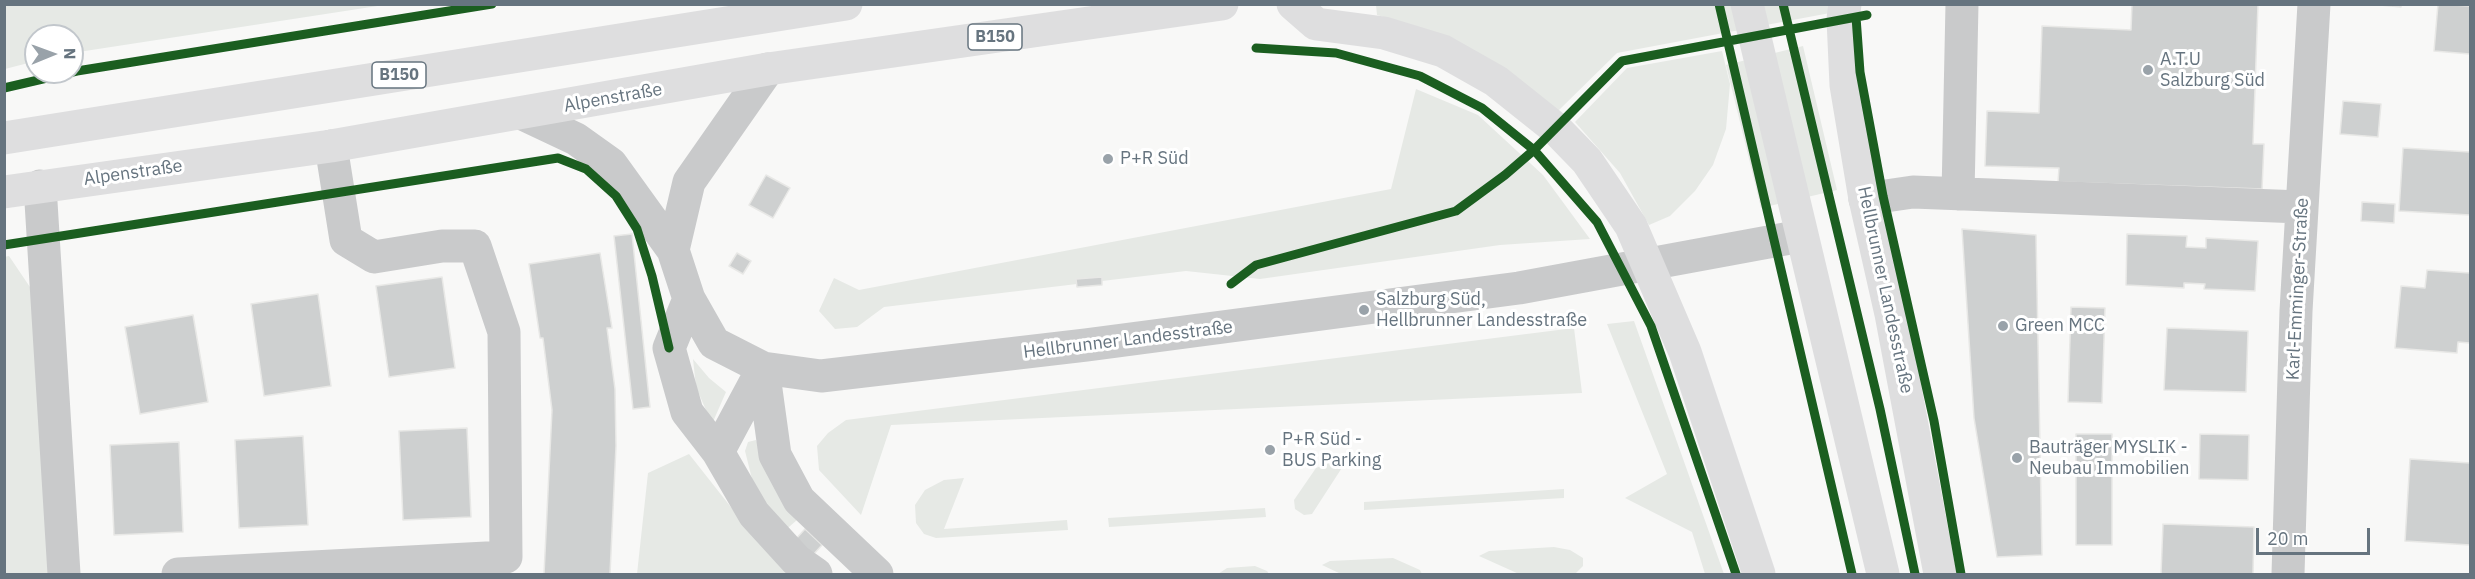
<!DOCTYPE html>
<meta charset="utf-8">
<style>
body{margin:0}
#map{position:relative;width:2475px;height:579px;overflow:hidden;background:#f8f8f7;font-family:"IBM Plex Sans",sans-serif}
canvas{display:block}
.frame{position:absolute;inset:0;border:6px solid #66747f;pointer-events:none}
.north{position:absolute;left:24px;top:24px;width:60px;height:60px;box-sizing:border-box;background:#fff;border:2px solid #c2c7cc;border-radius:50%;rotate:89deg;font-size:16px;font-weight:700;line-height:24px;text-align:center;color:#66747f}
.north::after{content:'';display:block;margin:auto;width:21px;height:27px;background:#99a2a9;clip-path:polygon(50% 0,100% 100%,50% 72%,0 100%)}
.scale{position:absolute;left:2256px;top:528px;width:114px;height:27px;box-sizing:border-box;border:3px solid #66747f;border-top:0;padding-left:8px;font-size:18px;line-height:21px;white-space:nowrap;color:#66747f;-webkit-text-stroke:4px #fff;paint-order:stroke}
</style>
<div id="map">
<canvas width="2475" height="579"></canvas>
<div class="frame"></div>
<div class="north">N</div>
<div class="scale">20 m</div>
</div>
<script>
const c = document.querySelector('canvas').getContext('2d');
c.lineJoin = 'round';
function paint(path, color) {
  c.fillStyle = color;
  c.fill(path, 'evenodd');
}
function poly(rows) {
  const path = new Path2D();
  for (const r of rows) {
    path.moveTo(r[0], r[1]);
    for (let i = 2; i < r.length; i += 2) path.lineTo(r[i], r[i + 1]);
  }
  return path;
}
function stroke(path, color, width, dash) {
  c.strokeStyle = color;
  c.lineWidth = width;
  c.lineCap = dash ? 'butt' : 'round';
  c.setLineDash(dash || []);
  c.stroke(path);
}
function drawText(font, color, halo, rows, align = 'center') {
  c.font = font + ' "IBM Plex Sans",sans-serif';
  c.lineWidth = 6;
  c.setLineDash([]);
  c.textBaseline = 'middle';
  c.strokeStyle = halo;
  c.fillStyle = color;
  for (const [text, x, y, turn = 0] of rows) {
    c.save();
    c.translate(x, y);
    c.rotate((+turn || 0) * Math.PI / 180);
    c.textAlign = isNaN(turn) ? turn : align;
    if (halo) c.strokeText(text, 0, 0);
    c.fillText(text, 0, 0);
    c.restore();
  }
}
paint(poly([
 [4,5,5,4,384,5,72,53,72,36,36,36,36,61,5,69],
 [1376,5,1831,5,1830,13,1617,53,1558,111,1449,37,1377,15],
 [1803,46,1837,190,1761,208,1726,65],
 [1722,51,1730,84,1726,129,1713,165,1695,191,1670,216,1649,225,1620,173,1575,122,1627,68],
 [1416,89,1478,115,1543,175,1590,239,1500,245,1260,279,1186,271,884,307,857,327,835,329,819,311,834,278,859,290,1391,189],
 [9,256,34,293,54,574,5,574,4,257],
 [1634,321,1724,574,1705,574,1692,532,1625,498,1667,474,1607,324],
 [1574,328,1582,393,891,425,861,515,819,470,817,446,828,433,846,420],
 [693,359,709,378,726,392,712,424,696,387],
 [756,440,797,520,782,533,752,479,745,451,748,442],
 [689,454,749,530,794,574,637,574,648,473],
 [1347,460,1312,514,1304,515,1295,509,1294,500,1316,468,1329,463],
 [964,478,944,529,1067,520,1068,530,936,538,924,534,916,523,915,505,925,490,944,480],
 [1564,489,1564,498,1364,510,1364,502],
 [1265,508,1266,517,1109,527,1108,518],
 [1554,547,1570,550,1583,558,1583,566,1575,574,1519,574,1479,556,1489,551],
 [1393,558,1420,570,1422,574,1341,574,1322,565,1330,561],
 [1255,566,1267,571,1269,574,1218,574,1227,568]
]), '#e6e9e5');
const building = poly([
 [2132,4,2258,4,2253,144,2264,144,2262,189,2058,182,2059,168,1985,166,1987,111,2039,113,2042,26,2131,30,2132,4],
 [2369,4,2401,4,2401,7,2369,4],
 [2438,4,2470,6,2470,54,2434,51,2438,4],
 [2343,101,2381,104,2378,137,2340,134,2343,101],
 [2403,148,2470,152,2470,215,2399,211,2403,148],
 [766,175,790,188,773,218,749,205,766,175],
 [2362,202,2395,204,2394,223,2361,221,2362,202],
 [1962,229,2036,235,2042,555,1997,557,1974,418,1962,229],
 [632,234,650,407,633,409,614,236,632,234],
 [2127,234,2187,236,2186,247,2206,248,2206,238,2258,241,2255,291,2204,289,2205,284,2184,283,2184,288,2126,285,2127,234],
 [600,253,612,328,607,328,615,389,616,446,610,574,544,574,552,410,543,338,540,338,529,264,600,253],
 [737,253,751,261,743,274,729,266,737,253],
 [2427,270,2470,273,2470,343,2458,342,2457,353,2395,348,2401,286,2425,288,2427,270],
 [442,277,455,368,389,377,376,286,442,277],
 [1102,277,1102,285,1077,287,1076,279,1102,277],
 [318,294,331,386,264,396,251,304,318,294],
 [2071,307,2105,308,2102,403,2068,402,2071,307],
 [193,315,208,402,140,414,125,327,193,315],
 [2167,328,2248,331,2246,392,2164,390,2167,328],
 [467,428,471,517,403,520,399,431,467,428],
 [2076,434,2112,434,2112,545,2076,545,2076,434],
 [2200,434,2249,435,2248,480,2199,479,2200,434],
 [303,436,308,525,239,528,235,440,303,436],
 [179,442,183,532,114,535,110,445,179,442],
 [2410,459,2470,463,2470,545,2405,541,2410,459],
 [2163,524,2254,527,2253,574,2161,574,2163,524],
 [805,529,822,545,812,556,795,540,805,529]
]);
paint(building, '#ced0d0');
stroke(building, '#e8e8e6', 1.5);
stroke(poly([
 [523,114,576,139,611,164,673,250,689,299,714,343,763,368,821,376,1086,345,1519,288,1801,236],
 [40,186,64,574],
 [1958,194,1962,4],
 [1865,199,1913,192,2301,207],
 [673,250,689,182,768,69],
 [689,299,669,348,687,412,718,452,754,514,796,560,816,574],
 [763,368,775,455,799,500,877,574],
 [718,452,763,368],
 [178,574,506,557,504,332,475,246,442,246,374,257,346,240,331,146],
 [2288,574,2296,311,2314,4]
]), '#c9cacb', 33);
stroke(poly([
 [1293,4,1316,24,1384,33,1443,51,1496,81,1555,128,1587,161,1631,226,1685,352,1759,574],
 [1747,4,1883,574],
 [1845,4,1843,19,1846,85,1865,199,1891,314,1940,574],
 [4,138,846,4],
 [4,192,331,146,768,69,1222,4]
]), '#dededf', 33);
stroke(poly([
 [1719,4,1852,574],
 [1783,4,1880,409,1915,574],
 [1856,17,1860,72,1883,196,1934,421,1961,574],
 [1256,48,1336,53,1420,76,1482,108,1534,150,1597,222,1651,326,1736,574],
 [4,88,77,71,492,4],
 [4,245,558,158,586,169,616,196,637,229,652,276,669,348],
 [1231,284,1256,265,1456,211,1505,175,1534,150,1622,61,1867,15]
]), '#1b5e20', 9);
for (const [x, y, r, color] of [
 [2148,70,6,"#99a2a9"],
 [1108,159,6,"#99a2a9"],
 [1364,310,6,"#99a2a9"],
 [2003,326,6,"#99a2a9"],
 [1270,450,6,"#99a2a9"],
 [2017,458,6,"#99a2a9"]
]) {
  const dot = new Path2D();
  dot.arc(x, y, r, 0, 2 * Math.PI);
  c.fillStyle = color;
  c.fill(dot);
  stroke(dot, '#fff', 2);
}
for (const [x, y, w] of [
 [995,37,54],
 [399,75,54]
]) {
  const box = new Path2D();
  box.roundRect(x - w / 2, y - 13, w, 26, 4.5);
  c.fillStyle = '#fff';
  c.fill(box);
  stroke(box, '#66747f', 1.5);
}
drawText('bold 16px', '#66747f', null, [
 ["B150",995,37],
 ["B150",399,75]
]);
drawText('18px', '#66747f', '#fff', [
 ["A.T.U",2160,60],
 ["Salzburg Süd",2160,81],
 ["P+R Süd",1120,159],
 ["Salzburg Süd,",1376,300],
 ["Hellbrunner Landesstraße",1376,321],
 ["Green MCC",2015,326],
 ["P+R Süd -",1282,440],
 ["BUS Parking",1282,461],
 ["Bauträger MYSLIK -",2029,448],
 ["Neubau Immobilien",2029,469]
], 'left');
drawText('18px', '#66747f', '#fff', [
 ["Alpenstraße",613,98,-10],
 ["Alpenstraße",133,173,-8],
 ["Karl-Emminger-Straße",2298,289,-87],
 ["Hellbrunner Landesstraße",1885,290,78],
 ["Hellbrunner Landesstraße",1128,340,-7]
]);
</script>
